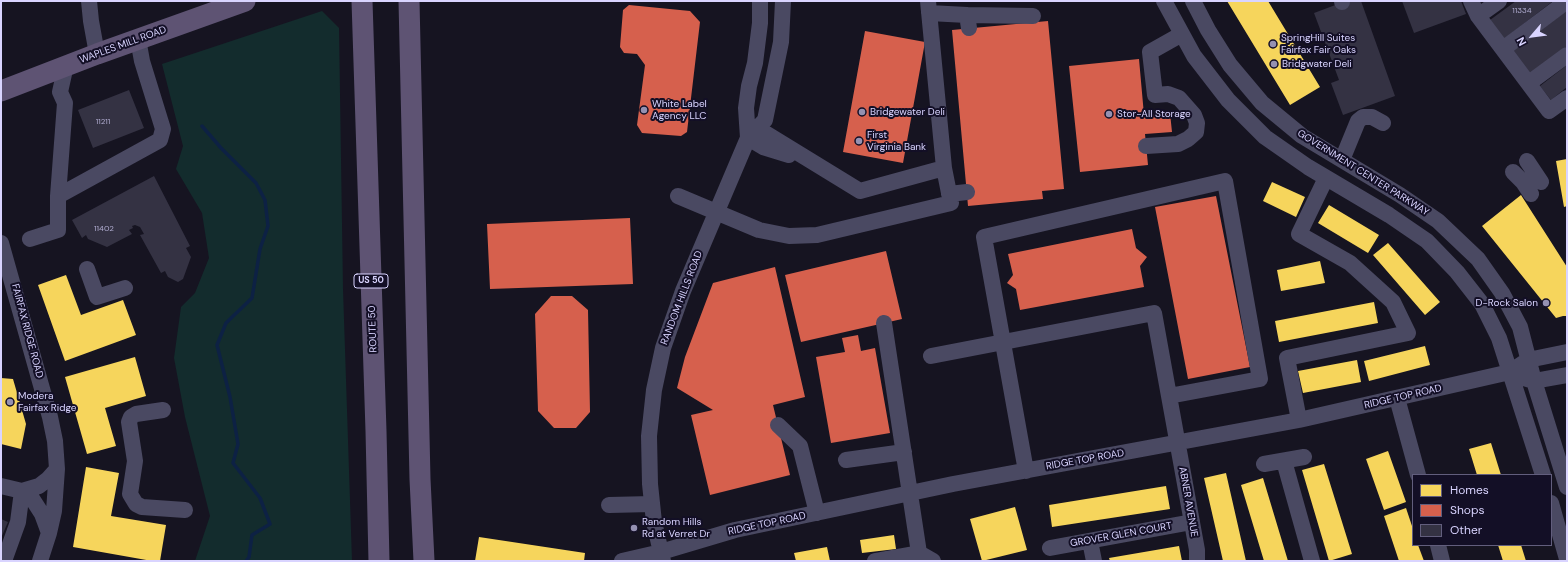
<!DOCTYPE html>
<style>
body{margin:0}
#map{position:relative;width:1568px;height:562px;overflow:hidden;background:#161421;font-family:"DM Sans",sans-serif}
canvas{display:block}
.frame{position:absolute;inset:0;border:2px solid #d9d4ff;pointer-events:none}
.legend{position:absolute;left:1412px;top:474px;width:140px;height:72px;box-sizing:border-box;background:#130f26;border:1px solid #625e7d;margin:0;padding:5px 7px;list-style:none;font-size:12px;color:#d9d4ff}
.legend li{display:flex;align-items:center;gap:8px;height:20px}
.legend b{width:20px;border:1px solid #625e7d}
.north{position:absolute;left:1512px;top:16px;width:40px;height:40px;-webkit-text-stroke:3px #130f26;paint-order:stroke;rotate:242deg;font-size:11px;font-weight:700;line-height:16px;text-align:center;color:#d9d4ff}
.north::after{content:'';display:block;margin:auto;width:14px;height:18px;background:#d9d4ff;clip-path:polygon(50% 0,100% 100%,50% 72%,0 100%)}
</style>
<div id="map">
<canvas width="1568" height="562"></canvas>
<div class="frame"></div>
<ul class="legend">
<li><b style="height:11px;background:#f6d55c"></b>Homes</li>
<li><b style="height:11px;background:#d6604d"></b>Shops</li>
<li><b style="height:11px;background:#343243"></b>Other</li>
</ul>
<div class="north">N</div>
</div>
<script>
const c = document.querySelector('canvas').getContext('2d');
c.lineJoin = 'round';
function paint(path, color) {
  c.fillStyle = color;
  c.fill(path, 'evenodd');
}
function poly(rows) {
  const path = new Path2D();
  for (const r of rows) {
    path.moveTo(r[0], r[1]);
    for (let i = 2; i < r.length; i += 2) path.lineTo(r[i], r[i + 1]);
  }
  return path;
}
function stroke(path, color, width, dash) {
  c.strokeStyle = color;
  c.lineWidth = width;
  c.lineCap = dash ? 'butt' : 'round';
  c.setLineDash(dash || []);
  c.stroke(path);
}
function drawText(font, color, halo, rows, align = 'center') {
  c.font = font + ' "DM Sans",sans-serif';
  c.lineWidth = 4;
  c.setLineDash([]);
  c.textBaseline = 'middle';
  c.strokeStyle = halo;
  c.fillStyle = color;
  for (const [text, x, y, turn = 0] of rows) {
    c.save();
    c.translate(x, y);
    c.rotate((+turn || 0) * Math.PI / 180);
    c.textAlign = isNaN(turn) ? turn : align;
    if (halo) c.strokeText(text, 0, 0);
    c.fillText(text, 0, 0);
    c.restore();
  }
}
paint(poly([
 [322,11,339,28,343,289,352,561,195,561,210,516,185,417,174,358,181,307,195,293,209,258,202,213,176,169,183,146,162,64]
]), '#132c2d');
paint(poly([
 [1227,1,1268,1,1320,87,1290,105],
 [1567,159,1567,206,1564,207,1556,161],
 [1272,182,1305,197,1296,217,1263,201],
 [1521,195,1567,267,1567,316,1563,316,1556,318,1482,226],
 [1329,205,1379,235,1368,253,1318,223],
 [1388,243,1440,302,1425,315,1373,255],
 [1320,261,1325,283,1281,291,1277,270],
 [66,275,81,315,123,300,136,335,65,361,38,285],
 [1374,302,1378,323,1279,342,1275,321],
 [1425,346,1430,365,1369,381,1364,361],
 [135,357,146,396,105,408,116,446,87,454,65,377],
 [1357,360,1361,382,1303,393,1298,371],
 [1,378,13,379,26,424,21,449,1,444],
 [1491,443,1501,475,1477,475,1469,449],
 [1388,451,1406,502,1384,510,1366,459],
 [1324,464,1352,554,1329,561,1302,470],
 [86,467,119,473,111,516,166,525,160,561,152,561,73,547],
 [1226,473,1246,561,1223,561,1204,478],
 [1263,478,1288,561,1264,561,1241,485],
 [1166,486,1170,509,1052,527,1049,505],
 [1015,507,1027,550,982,561,970,519],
 [1406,508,1413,529,1413,545,1418,545,1424,561,1399,561,1384,516],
 [894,535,896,549,862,553,860,540],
 [479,537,585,553,584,561,475,561],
 [1498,545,1521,545,1526,561,1503,561],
 [1179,546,1182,561,1110,561,1109,558],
 [827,547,830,561,796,561,794,553]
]), '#f6d55c');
paint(poly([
 [629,5,690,11,700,22,687,132,681,136,642,133,637,125,645,65,637,54,624,53,620,47,623,10],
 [1048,21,1064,189,1042,191,1043,199,968,206,952,30],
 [865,31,925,42,903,163,843,152],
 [1139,59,1144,115,1170,113,1172,132,1145,134,1148,165,1080,172,1069,66],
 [1216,196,1250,367,1188,379,1155,207],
 [630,218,633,284,490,289,487,224],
 [1132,229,1136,248,1147,257,1140,266,1144,287,1020,310,1016,289,1007,283,1013,275,1008,254],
 [886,251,902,319,801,342,785,275],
 [775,267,805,397,773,405,790,475,710,495,691,415,713,410,677,388,685,357,713,283],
 [551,296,572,296,588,310,590,412,576,428,554,428,538,411,535,314],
 [858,335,861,351,875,348,890,433,831,443,816,357,845,352,842,338]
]), '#d6604d');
stroke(poly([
 [202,126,221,148,256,183,265,200,268,226,260,249,252,298,226,323,217,345,230,397,238,444,233,463,260,498,270,524,252,535,249,557,246,561]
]), '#0d2144', 3.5);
paint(poly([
 [1346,1,1361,1,1395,96,1343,115,1331,83,1339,80,1314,13],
 [1402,1,1461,1,1466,14,1414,33],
 [1516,1,1553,1,1504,39,1490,20],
 [1567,10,1567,46,1529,75,1512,52],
 [1567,65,1567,87,1551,100,1540,86],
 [129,90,144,128,93,148,78,110],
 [154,176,190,246,186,248,191,257,183,279,178,282,168,277,165,271,161,273,140,235,144,234,140,227,135,225,132,226,133,228,129,230,132,234,107,247,88,239,86,235,82,238,72,220],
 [1,519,8,522,1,538]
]), '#343243');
stroke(poly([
 [89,1,91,21,97,54],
 [1164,1,1194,56,1228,100,1265,137,1308,167,1389,215,1427,241,1457,272,1482,304,1499,338,1543,475],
 [1193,1,1208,30,1230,65,1262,103,1302,136,1400,195,1438,221,1478,259,1502,293,1520,327,1534,381,1567,487],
 [1342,1,1342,2],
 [1471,1,1478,16,1549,111,1567,98],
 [929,13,967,15,969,28],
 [967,15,1033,16],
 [1478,16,1499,1],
 [1503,49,1567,1],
 [66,65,60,92,65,103,58,196,160,140,163,129,142,61,138,39],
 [1529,83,1567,55],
 [748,138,767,134,860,191,944,168,928,1],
 [748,138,746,108,749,86,755,63,760,23,760,1],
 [748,138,763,147,789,155],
 [1146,146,1178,144,1188,139,1196,132,1197,123,1194,115,1179,98,1168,94,1155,95,1150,52,1182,34],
 [1342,160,1358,121,1363,117,1372,117,1383,123],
 [1527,161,1541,182],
 [1513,172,1523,182,1531,194],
 [949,194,967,192],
 [678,196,759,230,789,236,817,235,951,203,944,168],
 [30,239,58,230,58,196],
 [1,243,50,417,55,441,57,469,54,511,49,533,40,561],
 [87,269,97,297,125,288],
 [884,323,919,553],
 [931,356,1154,313,1169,396],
 [1524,378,1534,381,1567,375],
 [1397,398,1418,475],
 [163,410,136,414,131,417,129,422,135,461,130,494,136,504,142,507,185,510],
 [1299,420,1287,358,1408,333,1393,302,1350,263,1299,234,1326,178],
 [778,425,800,446,817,513],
 [846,460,904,452],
 [1284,461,1312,561],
 [1264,464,1304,457],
 [1026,471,984,237,1225,181,1260,379,1169,396,1197,550,1197,561],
 [1,486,22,491,33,500,42,514,49,533],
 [22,491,39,486,48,479,57,469],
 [1551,503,1567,559],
 [609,505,652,504],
 [1090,541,1094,561],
 [1438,545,1442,561],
 [1050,548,1192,522],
 [4,561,18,522,22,491],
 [622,561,661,552,735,530,953,484,1299,420,1510,372,1528,360,1567,352],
 [663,561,654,522,650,484,649,436,654,390,663,348,683,291,748,138,765,120,781,42,783,1],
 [875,561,919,553,933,561]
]), '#4a4962', 16);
stroke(poly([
 [362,1,376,431,379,561],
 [409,1,420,479,424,561],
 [1,91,97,54,245,1]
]), '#5e5373', 21);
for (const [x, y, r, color] of [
 [1273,44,4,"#9591b1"],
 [1274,64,4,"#9591b1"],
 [644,110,4,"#9591b1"],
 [862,112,4,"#9591b1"],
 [1109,114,4,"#9591b1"],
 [859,141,4,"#9591b1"],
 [1546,303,4,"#9591b1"],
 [10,402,4,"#9591b1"],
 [634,528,4,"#9591b1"]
]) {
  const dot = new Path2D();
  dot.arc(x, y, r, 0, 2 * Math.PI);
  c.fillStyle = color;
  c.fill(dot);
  stroke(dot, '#130f26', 1.5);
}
drawText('8px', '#b0acd0', null, [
 ["11334",1522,11],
 ["11211",103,122],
 ["11402",104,229]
]);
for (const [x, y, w] of [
 [371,281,34]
]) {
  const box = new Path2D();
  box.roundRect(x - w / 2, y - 7, w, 14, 3);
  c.fillStyle = '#130f26';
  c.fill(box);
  stroke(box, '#d9d4ff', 1);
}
drawText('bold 9px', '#d9d4ff', null, [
 ["US 50",371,281]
]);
drawText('10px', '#d9d4ff', '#130f26', [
 ["SpringHill Suites",1281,38],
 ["Fairfax Fair Oaks",1281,50],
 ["Bridgwater Deli",1282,64],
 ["White Label",652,104],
 ["Agency LLC",652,116],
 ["Bridgewater Deli",870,112],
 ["Stor-All Storage",1117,114],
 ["First",867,135],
 ["Virginia Bank",867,147],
 ["D-Rock Salon",1538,303,"right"],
 ["Modera",18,396],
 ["Fairfax Ridge",18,408],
 ["Random Hills",642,522],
 ["Rd at Verret Dr",642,534]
], 'left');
drawText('10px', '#d9d4ff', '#130f26', [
 ["WAPLES MILL ROAD",123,45,-20],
 ["GOVERNMENT CENTER PARKWAY",1363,173,32],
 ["RANDOM HILLS ROAD",682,298,-69],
 ["ROUTE 50",373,329,-92],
 ["FAIRFAX RIDGE ROAD",27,331,75],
 ["RIDGE TOP ROAD",1403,397,-13],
 ["RIDGE TOP ROAD",1085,460,-10],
 ["ABNER AVENUE",1188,502,80],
 ["RIDGE TOP ROAD",767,524,-12],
 ["GROVER GLEN COURT",1121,535,-10]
]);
</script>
